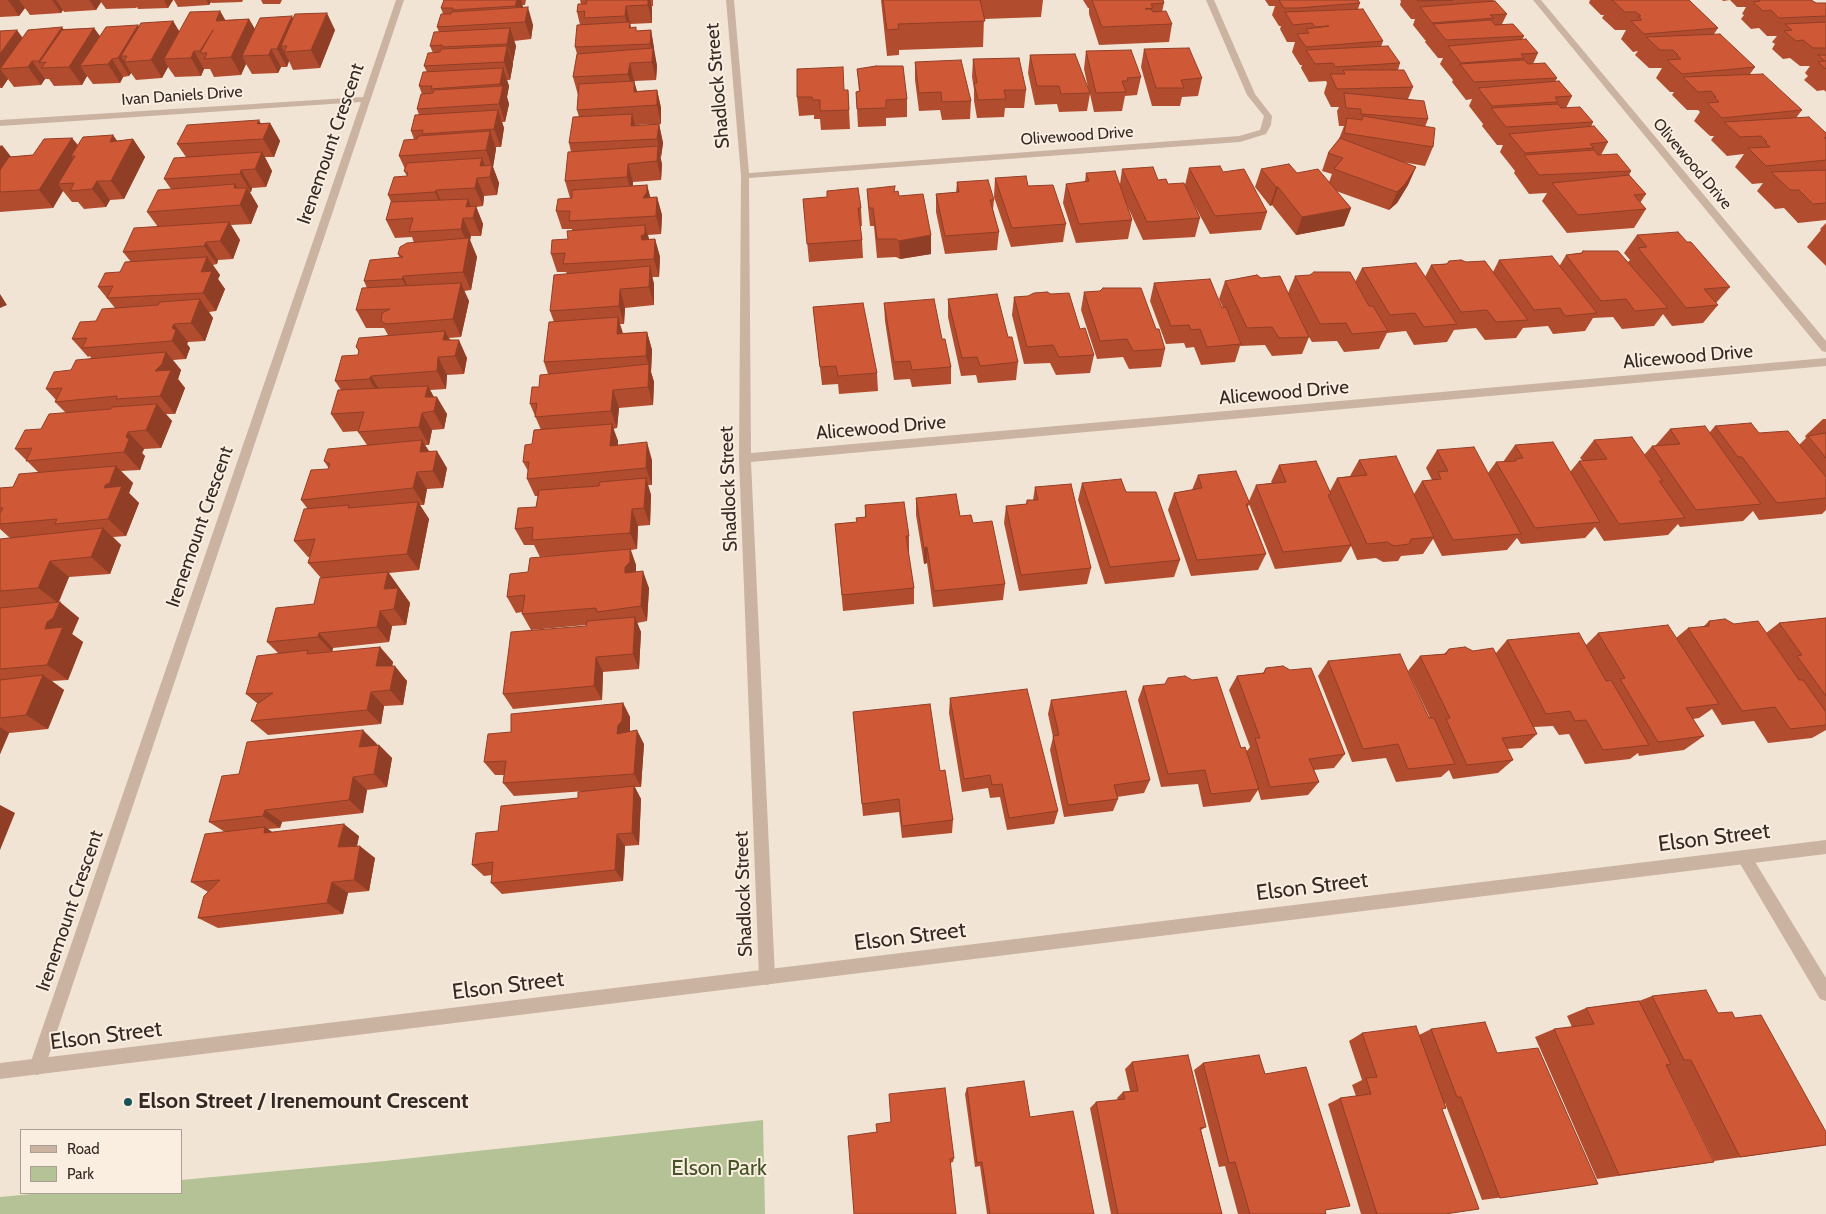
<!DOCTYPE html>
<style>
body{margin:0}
#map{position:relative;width:1826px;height:1214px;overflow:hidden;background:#f2e4d5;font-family:Cabin,sans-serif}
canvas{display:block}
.legend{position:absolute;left:20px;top:1129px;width:162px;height:65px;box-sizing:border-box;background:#faeee1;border:1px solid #ab9f95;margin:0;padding:6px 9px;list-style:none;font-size:15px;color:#342924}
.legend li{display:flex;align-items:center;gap:10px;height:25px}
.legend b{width:25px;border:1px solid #ab9f95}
</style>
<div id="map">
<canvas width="1826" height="1214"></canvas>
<ul class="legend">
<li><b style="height:6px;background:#cbb3a1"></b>Road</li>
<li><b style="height:14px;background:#b4c295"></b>Park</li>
</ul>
</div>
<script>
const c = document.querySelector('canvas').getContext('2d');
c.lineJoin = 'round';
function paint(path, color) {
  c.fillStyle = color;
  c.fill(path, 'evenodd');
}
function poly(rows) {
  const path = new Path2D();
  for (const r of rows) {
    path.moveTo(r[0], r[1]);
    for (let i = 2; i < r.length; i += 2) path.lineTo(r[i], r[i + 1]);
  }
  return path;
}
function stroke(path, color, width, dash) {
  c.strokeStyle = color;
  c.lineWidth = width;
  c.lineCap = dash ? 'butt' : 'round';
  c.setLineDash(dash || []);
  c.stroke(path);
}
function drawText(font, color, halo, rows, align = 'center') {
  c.font = font + ' Cabin,sans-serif';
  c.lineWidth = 4;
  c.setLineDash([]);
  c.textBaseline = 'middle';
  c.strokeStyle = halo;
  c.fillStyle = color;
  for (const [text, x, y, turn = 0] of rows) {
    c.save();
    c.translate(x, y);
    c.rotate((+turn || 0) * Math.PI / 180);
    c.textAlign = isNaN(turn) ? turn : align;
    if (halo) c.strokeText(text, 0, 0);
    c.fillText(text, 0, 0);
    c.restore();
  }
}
paint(poly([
 [763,1120,765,1214,0,1214,0,1197,43,1193,181,1193,181,1180,385,1161]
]), '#b4c295');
paint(poly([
 [396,0,404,0,45,1067,43,1073,37,1075,31,1073,29,1067,361,102,0,126,0,120,363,97,396,0],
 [726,0,734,0,749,173,1239,136,1260,130,1264,116,1247,95,1206,0,1214,0,1255,94,1272,116,1271,125,1266,134,1240,142,749,178,751,453,1826,358,1826,366,751,462,775,977,773,983,767,985,761,983,759,977,739,458,741,176,726,0],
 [1533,0,1541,0,1826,341,1826,352,1822,351,1533,0],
 [1744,850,1749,852,1826,978,1826,1001,1820,999,1739,862,1737,857,1739,852,1744,850]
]), '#cbb3a1');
paint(poly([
 [1826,840,1826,854,0,1079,0,1063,1826,840]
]), '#cbb3a1');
paint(poly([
 [0,0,173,0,168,8,138,9,137,7,136,8,106,9,101,2,96,10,64,12,63,10,61,13,30,15,25,8,19,16,0,17],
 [174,0,243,0,242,2,212,3,211,2,209,5,178,7],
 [261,0,282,0,280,4,263,4],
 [444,0,526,0,525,5,522,5,533,25,531,39,514,41,516,46,513,62,513,64,510,80,507,80,509,86,507,97,509,104,505,122,502,122,504,128,501,147,496,147,496,149,493,167,499,183,497,195,484,196,483,206,476,207,483,224,481,236,471,236,470,240,477,257,471,290,464,291,469,301,461,337,449,338,467,358,464,374,447,375,446,389,430,390,434,397,447,414,444,429,432,430,429,445,425,445,429,451,447,468,443,488,427,489,424,505,420,505,429,519,419,570,389,573,410,603,406,625,392,626,389,642,333,648,332,652,380,647,393,662,392,666,407,681,403,705,384,706,381,724,268,735,251,721,258,704,246,694,278,653,267,642,314,604,321,578,308,563,310,557,308,557,294,541,307,508,301,500,328,469,328,467,324,461,367,445,358,432,359,431,343,432,331,414,341,390,335,381,358,355,359,352,356,347,388,335,384,328,366,328,356,310,367,288,364,281,400,258,398,254,414,243,412,237,395,238,386,220,391,202,388,195,407,176,404,171,405,169,399,156,414,139,411,131,419,115,417,109,422,94,419,86,427,72,424,66,433,53,430,46,439,32,437,27,443,14,441,8],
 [580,0,653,0,653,6,652,6,652,23,630,24,631,28,637,31,651,30,654,48,654,52,657,66,656,80,634,81,637,91,657,90,661,108,661,124,635,125,635,126,659,124,663,143,661,157,660,157,662,164,661,180,633,182,633,186,647,185,650,198,657,197,662,215,661,234,648,235,649,239,655,239,660,257,659,277,652,277,654,284,654,305,625,308,624,324,620,324,623,333,647,332,652,350,651,372,654,382,653,405,619,408,617,428,613,429,618,441,618,445,652,460,652,485,648,485,651,495,650,525,638,526,637,549,631,550,636,565,636,572,649,588,647,621,637,623,641,632,639,669,603,672,602,700,513,709,503,694,586,626,586,625,531,630,522,614,522,612,516,613,507,597,528,572,565,555,540,557,534,545,524,545,515,529,536,507,538,496,535,496,527,479,528,471,523,462,541,430,530,404,539,387,548,374,544,362,554,322,550,311,567,274,566,272,557,272,551,254,568,239,572,230,572,229,562,229,556,211,570,198,565,181,571,152,569,143,579,117,577,110,578,95,573,77,577,54,575,47,580,25,577,12,581,4],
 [881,0,1043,0,1041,17,984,19,983,47,899,50,899,55,887,56],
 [1083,0,1163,0,1164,3,1162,12,1172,24,1169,42,1099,45,1089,14,1089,8,1088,8],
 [1265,0,1358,0,1360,3,1358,9,1383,41,1381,47,1400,63,1398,70,1413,87,1408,99,1428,119,1425,127,1433,147,1425,166,1402,162,1416,167,1408,185,1397,203,1389,210,1336,191,1351,208,1344,226,1296,235,1272,205,1270,206,1255,187,1261,169,1297,173,1329,182,1332,174,1322,171,1328,153,1339,139,1344,126,1339,126,1337,111,1339,107,1331,107,1324,93,1327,83,1326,81,1309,82,1301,68,1302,65,1300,65,1292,52,1295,42,1287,42,1280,29,1281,26,1279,26,1272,15,1275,6,1269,6],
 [1400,0,1494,0,1493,1,1507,14,1502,24,1524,36,1522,40,1538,53,1533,64,1557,78,1555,82,1572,96,1566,108,1593,122,1591,127,1608,142,1601,155,1631,171,1629,175,1646,194,1640,203,1646,209,1634,228,1567,233,1542,201,1547,193,1529,194,1514,173,1515,171,1500,152,1503,145,1497,145,1482,126,1483,124,1469,106,1472,99,1466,100,1452,82,1453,80,1440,64,1443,58,1438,58,1425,42,1426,40,1425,40,1413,25,1415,19,1411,19,1400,5,1401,1],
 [1590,0,1689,0,1718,28,1714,34,1755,67,1750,74,1802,110,1796,118,1826,133,1826,220,1798,223,1784,208,1775,209,1757,191,1763,183,1752,184,1735,167,1744,154,1727,156,1711,140,1714,136,1710,136,1694,121,1700,112,1698,110,1687,110,1672,95,1674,92,1670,92,1656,78,1662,68,1649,68,1635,55,1638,51,1633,52,1621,39,1626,30,1615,30,1602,18,1604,15,1601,15,1589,3],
 [1722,0,1811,0,1816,3,1826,3,1826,92,1824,90,1817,91,1804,80,1808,76,1805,73,1810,66,1800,66,1790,58,1783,59,1772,49,1775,44,1772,42,1777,36,1767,36,1759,28,1751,29,1741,19,1744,15,1742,14,1746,7,1737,7,1730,0,1723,1],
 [220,11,225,20,249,19,255,29,293,19,335,30,320,68,293,70,289,61,287,67,281,67,278,73,252,74,246,64,241,75,214,77,210,69,204,69,201,76,175,77,168,67,162,78,136,80,131,73,129,76,123,77,120,83,93,84,87,76,82,85,54,86,49,79,45,79,41,85,14,87,8,79,2,88,0,88,0,31,23,38,63,29,94,28,100,36,139,27,173,21,179,32],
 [1144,49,1202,78,1198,96,1182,97,1180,106,1152,106,1141,67],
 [1086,51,1141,77,1137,95,1125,96,1122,111,1094,112,1090,94,1087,111,1059,112,1057,104,1035,105,1028,73,1030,55,1089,92,1084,69],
 [973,59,1026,90,1024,108,1005,108,1004,117,977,118,974,101,974,89,972,77],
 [915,62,971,101,970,119,942,120,940,110,919,111,915,80],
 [857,69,907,99,907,117,886,118,886,126,858,127,856,92,859,91],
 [845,90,848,90,850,129,821,130,820,119,814,119,814,115,799,116,797,97],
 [261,123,270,123,280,141,274,157,265,157,272,171,266,187,252,188,251,192,250,192,258,206,251,224,231,225,240,240,233,259,218,260,217,264,213,265,220,275,218,279,225,289,216,311,209,312,213,318,205,341,188,342,187,344,190,348,186,359,173,360,181,370,178,379,185,388,175,414,166,414,172,421,161,448,144,449,142,453,145,456,140,470,121,471,133,483,129,493,139,503,126,536,113,537,121,545,110,574,69,577,59,602,79,618,72,634,83,642,68,680,52,681,64,690,48,729,9,733,0,754,0,539,10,538,0,529,0,488,13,487,39,473,15,449,41,429,66,413,55,402,56,400,46,389,71,370,91,358,90,356,88,357,72,339,115,308,98,287,120,272,131,262,123,252,158,227,147,212,171,189,164,179,186,157,177,144],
 [72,138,78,145,133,139,145,157,124,199,110,200,106,207,84,209,78,202,72,202,63,191,53,208,0,212,0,145,11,157,33,155],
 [1189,168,1223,172,1267,212,1261,230,1210,234,1190,197,1200,218,1195,237,1143,240,1126,203,1132,220,1128,239,1076,243,1063,203,1066,184,1085,182,1086,173,1120,184,1122,169,1158,180,1168,184,1185,185],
 [995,178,1028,186,1066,224,1063,242,1011,247,994,197],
 [957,182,994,200,993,210,999,232,997,250,945,254,936,212,936,194,956,193],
 [867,189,895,192,931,235,931,254,900,259,896,257,877,258,874,226,870,226,868,207],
 [803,199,861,208,862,226,860,226,862,240,863,258,809,262],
 [1826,223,1826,266,1807,247,1821,230,1820,229],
 [1637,235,1687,242,1730,287,1716,303,1718,305,1703,323,1672,326,1663,314,1654,326,1622,329,1613,317,1593,318,1585,331,1553,334,1548,326,1523,328,1516,338,1485,340,1476,328,1454,330,1447,342,1414,345,1406,331,1387,333,1379,349,1344,352,1337,341,1312,342,1309,337,1302,354,1272,356,1265,345,1240,346,1235,362,1201,365,1194,347,1186,348,1184,343,1166,344,1150,301,1154,283,1223,308,1219,299,1225,281,1288,293,1295,276,1355,282,1362,268,1425,277,1431,265,1466,262,1493,272,1499,260,1560,265,1566,255,1581,253,1583,251,1628,262,1630,260,1624,253],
 [1084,292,1156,329,1165,349,1161,367,1129,369,1123,357,1097,359,1081,310],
 [1014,297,1080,329,1094,355,1090,373,1056,375,1050,363,1024,364,1012,315],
 [948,299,1008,337,1018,362,1016,380,978,383,976,375,961,376,948,317],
 [884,303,942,339,951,367,951,384,912,387,910,379,894,380,885,321],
 [813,307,877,373,878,391,839,394,838,384,822,385],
 [1823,419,1826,419,1826,510,1822,514,1759,520,1753,511,1743,521,1680,527,1678,524,1668,535,1604,541,1595,527,1585,538,1521,544,1517,538,1507,550,1442,556,1433,539,1423,554,1401,556,1398,561,1383,562,1376,558,1357,560,1351,546,1341,562,1275,569,1249,504,1248,507,1266,554,1258,570,1191,576,1168,510,1174,493,1192,490,1198,475,1249,501,1256,485,1272,483,1271,482,1279,465,1330,491,1337,478,1350,476,1359,460,1414,494,1422,481,1432,480,1426,468,1437,450,1488,473,1496,462,1503,462,1515,445,1570,472,1579,461,1583,461,1580,458,1594,440,1644,455,1652,446,1655,446,1670,429,1710,432,1715,426,1759,433,1799,445,1806,438,1805,436],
 [1082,483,1126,492,1180,560,1174,577,1105,584,1078,500],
 [1035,487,1091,568,1087,584,1019,591,1004,523,1006,506,1026,504,1027,500,1033,500],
 [916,498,960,516,973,523,1005,584,1003,600,933,607,927,563,924,564,916,515],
 [865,505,909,536,909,552,908,552,914,588,914,604,843,611,835,524,857,523,865,517],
 [1826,618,1826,730,1812,738,1768,743,1754,721,1722,725,1712,709,1699,718,1693,719,1704,736,1684,750,1639,756,1638,753,1630,759,1585,764,1569,734,1559,735,1553,726,1534,727,1537,734,1522,748,1507,749,1513,760,1498,773,1453,779,1449,770,1441,777,1396,782,1386,758,1352,762,1318,676,1328,661,1430,718,1408,671,1420,656,1444,654,1449,649,1496,653,1507,640,1586,645,1598,633,1676,638,1688,628,1703,627,1709,621,1734,624,1766,633,1779,623],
 [1266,668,1345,754,1334,768,1314,770,1319,782,1308,795,1261,800,1258,790,1250,802,1203,807,1198,784,1161,787,1138,700,1143,686,1247,751,1250,747,1229,690,1237,676,1263,673],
 [950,698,1058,811,1054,824,1007,830,1000,797,990,798,988,788,962,792,949,713],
 [1051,700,1150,780,1144,793,1117,797,1118,799,1113,811,1064,817,1050,750,1053,737,1048,714],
 [623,703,630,717,630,731,644,744,641,787,635,787,641,799,639,845,625,846,623,881,502,894,491,883,492,875,484,876,472,865,498,831,578,798,586,791,514,796,503,783,504,775,495,775,484,762,511,732],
 [853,712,940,771,953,820,952,833,902,838,899,812,863,816],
 [377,744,377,745,379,745,392,758,387,787,367,790,363,813,282,822,280,828,268,829,272,832,359,836,357,846,375,858,369,891,348,893,343,914,218,928,198,918,208,892,191,882,225,832,209,822,239,774],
 [1652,996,1735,1018,1826,1145,1714,1161,1667,1066,1714,1162,1597,1179,1535,1037,1554,1029,1572,1027,1567,1016,1586,1008,1639,1001],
 [1431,1029,1497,1053,1598,1184,1482,1200,1445,1103,1444,1103,1446,1108,1442,1109,1445,1214,1361,1214,1328,1104,1340,1098,1356,1096,1352,1085,1362,1080,1349,1041,1362,1033,1419,1035],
 [1132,1062,1206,1127,1201,1130,1222,1214,1111,1214,1090,1108,1096,1102,1118,1100,1117,1098,1123,1092,1130,1091,1125,1069],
 [1203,1063,1265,1074,1350,1206,1325,1210,1326,1214,1238,1214,1225,1166,1219,1167,1194,1070],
 [967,1088,1030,1117,1094,1214,987,1214,980,1166,975,1167,965,1094],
 [848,1136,954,1158,953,1162,950,1163]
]), '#b24c2f');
paint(poly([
 [8,0,19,0,25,8,19,16],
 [52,0,56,0,63,10,61,13],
 [89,0,100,0,101,2,96,10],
 [164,0,173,0,168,8],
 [206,0,210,0,211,2,209,5],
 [517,0,521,0,524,10,520,22,515,6],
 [648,0,650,0,652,11,652,23,648,5],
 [626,6,634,40,633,46,630,29,629,34,625,16],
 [528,7,533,25,531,39,525,22],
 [220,11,230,28,216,21],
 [327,13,335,30,320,68,311,50],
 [292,16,300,34,287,46,281,46,289,61,287,67,277,49],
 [249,19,259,37,242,56,246,64,241,75,231,57],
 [173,21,184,39,164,59,168,67,162,78,151,60],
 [138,25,149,43,121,56,131,73,129,76,118,58],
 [62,27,74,45,46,62,40,63,39,61],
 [94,28,106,46,80,66,87,76,82,85,69,67],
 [510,28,516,46,513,62,507,44],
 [17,30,30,48,0,69,8,79,2,88,0,85,0,54],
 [651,30,657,66,656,80,652,62,653,55,650,44],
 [507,46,513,64,510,80,504,62],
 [271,49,281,67,278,73,269,55],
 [194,51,204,69,201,76,191,58],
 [112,59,123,77,120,83,108,64],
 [32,61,45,79,41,85,28,67],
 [630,63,634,81,633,92,628,74],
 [503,68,509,86,507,97,509,104,505,122,499,104,502,91,500,84],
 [634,81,639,99,634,92],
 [657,90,661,108,661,124,657,105],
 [498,110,504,128,501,147,494,129],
 [632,114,637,132,631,126],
 [259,120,266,133,270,123,280,141,274,157,263,139,257,124],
 [659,124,663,143,661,157,657,139],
 [490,131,496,149,493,167,499,183,497,195,490,177,492,167,486,150],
 [113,135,126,153,133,139,145,157,124,199,111,181,110,142],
 [72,138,85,156,71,156,79,166,58,184,63,191,53,208,39,190],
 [2,145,16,163,0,189,0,147],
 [658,146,662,164,661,180,657,161],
 [262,152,272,171,266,187,255,169],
 [482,158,489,177,480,166],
 [628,164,633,182,632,196,627,177],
 [1416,167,1408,185,1397,203,1389,210,1397,192],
 [241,170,252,188,251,192,240,174],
 [477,178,484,196,483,206,475,188],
 [97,181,110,200,106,207,92,189],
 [235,184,243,197,247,188,258,206,251,224,240,205,234,188],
 [647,185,652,203,643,198],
 [1276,187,1278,187,1272,205,1270,206],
 [436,190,444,208,443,210,435,192],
 [657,197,662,215,661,234,656,216],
 [468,199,474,214,476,206,483,224,481,236,473,218,466,207],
 [1351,208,1344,226,1296,235,1302,217],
 [463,218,471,236,470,240,477,257,471,290,463,272,468,245,461,229],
 [229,222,240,240,233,259,220,241],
 [645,225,650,243,642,240,641,236],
 [931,235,931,254,900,259,899,241],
 [655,239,660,257,659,277,654,259],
 [206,242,218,260,217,264,204,246],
 [207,257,220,275,218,279,225,289,216,311,203,293,201,272],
 [650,266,654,284,654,305,649,287],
 [403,276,412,295,412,297,402,279],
 [461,283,469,301,461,337,453,319],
 [620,289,625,308,624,324,619,306],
 [0,294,7,305,0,308],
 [200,299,213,318,205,341,191,323],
 [618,317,623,335,617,334],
 [174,324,188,342,187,344,190,348,186,359,172,341,172,328],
 [445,331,454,349,443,340],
 [647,332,652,350,651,372,654,382,653,405,648,387,649,366,646,356],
 [459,340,467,358,464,374,455,356],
 [166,352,181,370,178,379,185,388,175,414,160,396,155,371],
 [438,357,447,375,446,389,437,371],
 [371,376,382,394,380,397,369,379],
 [428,386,436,401,437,397,447,414,444,429,425,397],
 [613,390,619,408,617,428,611,411],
 [157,404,172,421,161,448,146,430],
 [422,413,432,430,429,445,419,427],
 [612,424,618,441,617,463,610,446],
 [128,432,144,449,142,453,145,456,140,470,124,452,126,437],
 [422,440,433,458,420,452],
 [647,442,652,460,652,485,646,468],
 [437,451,447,468,443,488,433,471],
 [116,466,133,483,129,493,139,503,126,536,108,519,104,488],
 [417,472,427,489,424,505,413,488],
 [646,478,651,495,650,525,644,508],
 [418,502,429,519,419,570,407,554],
 [632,509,638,526,637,549,630,533],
 [103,528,121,545,110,574,91,557],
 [927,547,927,563,924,564,924,548],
 [630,549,636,565,636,578,625,573,625,567],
 [50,561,69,577,58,603,38,588],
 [643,571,649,588,647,621,641,606],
 [388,572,410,603,406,625,394,609,384,589],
 [60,602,79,618,72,634,83,642,68,680,47,665,45,629,47,622],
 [380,611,392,626,389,642,377,627],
 [635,617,641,632,639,669,633,654],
 [319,633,333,648,332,652,318,637],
 [380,647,393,662,389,681,376,666],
 [596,657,603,672,602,700,594,686],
 [395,666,407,681,403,705,390,690],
 [43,675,64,690,48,729,26,715],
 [371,692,384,706,381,724,367,710],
 [623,703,630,717,630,735,617,734,618,725],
 [0,727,9,733,0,754],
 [363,730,377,744,373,760,359,747],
 [637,730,644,744,641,787,634,774],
 [379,745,392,758,387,787,374,774],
 [353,777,367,790,363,813,349,800],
 [634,786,641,799,639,845,632,833],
 [0,805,15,813,0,850],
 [265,810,282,822,280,828,263,816],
 [344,824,359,836,354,859,338,847],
 [265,827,282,839,264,833],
 [617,834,625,846,623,881,615,870],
 [360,846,375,858,369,891,354,880],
 [332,882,348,893,343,914,327,903]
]), '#913e26');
const building = poly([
 [444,0,517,0,515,6,452,10,453,8,441,8,444,0],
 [587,0,648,0,648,5,626,6,625,16,584,18,585,11,577,12,578,4,586,4,587,0],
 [883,0,980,0,985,21,898,24,899,29,887,30,883,0],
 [1092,0,1163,0,1164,3,1151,4,1153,8,1145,9,1151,9,1153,12,1166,11,1172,24,1102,27,1092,0],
 [1279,0,1358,0,1360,3,1298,8,1284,8,1279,0],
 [1417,0,1453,0,1418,1,1417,0],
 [1612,0,1689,0,1718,28,1644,34,1631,21,1642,20,1638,16,1641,16,1636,12,1625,12,1612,0],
 [1758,0,1811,0,1816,3,1826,3,1826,16,1779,18,1771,10,1763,11,1753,2,1760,1,1758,0],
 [1495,1,1507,14,1490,15,1494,18,1432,23,1420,7,1495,1],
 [528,7,525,22,437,27,441,14,451,14,451,12,528,7],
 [1363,9,1383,41,1306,47,1297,34,1309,33,1306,29,1329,26,1315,27,1312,23,1293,25,1285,12,1363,9],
 [220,11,216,21,249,19,231,57,204,59,207,53,200,53,213,30,200,51,194,51,191,58,164,59,190,12,220,11],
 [327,13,311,50,284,52,287,46,281,46,295,14,327,13],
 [292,16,277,49,271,49,269,55,242,56,260,18,292,16],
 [1491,20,1495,25,1513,24,1524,36,1446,40,1433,24,1491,20],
 [173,21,151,60,124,62,127,56,121,56,141,23,173,21],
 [630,22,629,28,636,27,636,31,651,30,650,44,575,47,577,25,630,22],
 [1826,22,1826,48,1813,48,1803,40,1796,41,1784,31,1792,30,1785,24,1826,22],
 [138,25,118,58,112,59,108,64,80,66,106,27,138,25],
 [62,27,39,61,32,61,28,67,0,69,28,30,62,27],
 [94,28,69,67,41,68,46,62,39,63,62,30,94,28],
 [510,28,507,44,442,47,442,45,430,46,434,32,510,28],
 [17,30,0,54,0,31,17,30],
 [1720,34,1755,67,1682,74,1667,60,1681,59,1676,55,1678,55,1673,50,1660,50,1646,37,1720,34],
 [1526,39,1538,53,1521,54,1524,58,1461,63,1448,46,1526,39],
 [507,46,504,62,424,66,428,53,440,52,441,49,507,46],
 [1388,46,1400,63,1335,67,1333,63,1315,64,1306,50,1388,46],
 [653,48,652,62,630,63,628,74,573,77,577,54,653,48],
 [1189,48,1202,78,1181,80,1184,88,1156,88,1144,49,1189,48],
 [1131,50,1141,77,1127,78,1128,81,1122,81,1126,92,1096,93,1086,51,1131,50],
 [1075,54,1090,93,1061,94,1059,86,1037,86,1030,55,1075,54],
 [1818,55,1826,55,1826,69,1818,62,1825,61,1818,55],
 [1019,58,1026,90,1004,90,1006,99,978,100,974,83,977,83,973,59,1019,58],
 [961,60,971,101,942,102,941,92,919,93,915,62,961,60],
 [1524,60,1528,64,1545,63,1557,78,1474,82,1460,64,1524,60],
 [876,66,903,66,907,99,886,100,886,108,857,109,856,92,860,91,857,69,876,66],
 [843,67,844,90,848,90,849,110,820,111,820,100,813,100,812,97,797,97,797,69,843,67],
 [503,68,500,84,431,89,432,86,419,86,423,72,503,68],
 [1343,70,1404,70,1413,87,1337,89,1330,74,1345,74,1343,70],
 [1763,74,1802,110,1722,118,1707,103,1719,102,1714,97,1716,97,1711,91,1698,92,1683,77,1763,74],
 [634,81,634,92,657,90,657,105,577,110,579,84,634,81],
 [1559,81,1572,96,1555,97,1558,102,1492,106,1478,88,1559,81],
 [503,86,499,104,417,109,421,94,433,93,434,90,503,86],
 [1344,93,1424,101,1428,119,1361,114,1361,109,1346,108,1344,93],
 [1558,104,1561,108,1580,107,1593,122,1506,127,1491,108,1558,104],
 [498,110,494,129,422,134,423,130,411,131,415,115,498,110],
 [632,114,631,126,659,124,657,139,569,143,573,117,632,114],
 [1363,116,1435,128,1433,147,1344,133,1347,118,1362,120,1363,116],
 [1809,117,1826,133,1826,138,1824,138,1826,138,1826,160,1766,166,1748,148,1770,147,1765,142,1767,142,1761,136,1740,137,1724,122,1809,117],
 [259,120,257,124,270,123,263,139,177,144,187,125,259,120],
 [1594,126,1608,142,1590,144,1594,148,1525,153,1509,134,1594,126],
 [490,131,486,150,399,156,404,140,417,139,418,136,490,131],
 [113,135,110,142,133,139,111,181,97,181,92,189,70,191,74,183,58,184,75,156,71,156,83,137,113,135],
 [72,138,39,190,0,192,0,170,9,157,33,155,44,139,72,138],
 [1340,138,1416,167,1405,184,1397,192,1334,169,1343,158,1328,153,1340,138],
 [658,146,657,161,628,164,627,177,565,181,568,152,658,146],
 [1594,150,1598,155,1617,154,1631,171,1539,175,1524,155,1594,150],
 [262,152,255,169,241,170,240,174,164,179,174,158,262,152],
 [482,158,480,166,492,165,490,177,477,178,475,188,436,190,435,192,388,195,394,177,407,176,408,173,404,171,407,163,482,158],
 [1289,164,1297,173,1318,169,1351,208,1302,217,1278,187,1276,187,1261,169,1289,164],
 [1220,166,1223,172,1244,169,1267,212,1215,216,1189,168,1220,166],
 [1153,167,1158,180,1166,179,1168,184,1184,183,1200,218,1147,222,1122,169,1153,167],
 [1826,170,1826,203,1813,204,1799,190,1790,190,1771,172,1826,170],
 [1115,171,1132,220,1079,224,1066,184,1089,181,1086,173,1115,171],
 [1629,175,1646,194,1634,195,1646,209,1578,215,1552,183,1629,175],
 [1026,176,1028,186,1053,185,1066,224,1012,228,995,178,1026,176],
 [988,180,994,200,990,200,999,232,945,236,936,194,959,192,957,182,988,180],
 [235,184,234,188,247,188,240,205,147,212,158,190,235,184],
 [647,185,647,192,643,198,657,197,656,216,569,221,570,211,556,211,558,199,572,198,572,190,647,185],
 [895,186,894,192,898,191,899,196,923,194,931,235,899,241,896,239,877,239,873,208,869,208,867,189,895,186],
 [858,188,861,208,858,208,862,240,807,244,803,199,827,197,827,191,858,188],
 [468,199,466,207,476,206,473,218,463,218,461,229,409,232,413,218,386,220,391,202,468,199],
 [229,222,220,241,206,242,204,246,123,252,134,228,229,222],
 [645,225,645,234,641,236,642,240,655,239,654,259,563,264,565,253,551,254,552,240,568,239,567,231,645,225],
 [1678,232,1687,242,1691,242,1730,287,1704,289,1718,305,1686,308,1638,248,1647,247,1637,235,1678,232],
 [469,238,463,272,403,276,402,279,364,281,370,260,403,257,398,254,400,247,407,243,469,238],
 [1583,251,1618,251,1668,308,1635,311,1626,299,1601,301,1566,255,1582,253,1583,251],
 [1552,256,1597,313,1565,316,1560,308,1534,310,1499,260,1552,256],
 [207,257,201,272,212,271,203,293,107,298,113,286,98,287,105,273,120,272,125,262,207,257],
 [1461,260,1466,262,1485,261,1528,320,1496,322,1487,310,1461,312,1431,265,1447,264,1449,261,1461,260],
 [1416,263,1457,324,1424,327,1415,313,1390,315,1362,268,1416,263],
 [650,266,649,287,620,289,619,306,550,311,554,275,650,266],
 [1314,272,1350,272,1369,306,1373,306,1388,331,1352,334,1346,323,1320,324,1295,276,1310,275,1314,272],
 [1257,275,1261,278,1280,276,1309,337,1279,338,1272,327,1247,328,1225,281,1257,275],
 [1210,279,1222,308,1226,307,1241,344,1207,347,1200,329,1191,330,1189,325,1171,326,1154,283,1210,279],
 [461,283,453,319,386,324,381,321,382,313,390,309,356,310,362,288,461,283],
 [1103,288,1141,288,1156,329,1159,329,1165,349,1133,351,1127,339,1100,341,1084,292,1100,291,1103,288],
 [1047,292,1051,294,1069,293,1080,329,1085,328,1094,355,1059,357,1053,345,1027,347,1014,297,1028,296,1034,293,1047,292],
 [997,294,1008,337,1012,337,1018,362,980,366,977,357,962,358,948,299,997,294],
 [200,299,191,323,174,324,172,328,176,330,172,341,82,348,87,338,72,339,80,322,96,321,102,309,158,305,160,302,200,299],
 [934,299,942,339,945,339,951,367,912,370,910,361,894,362,884,303,934,299],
 [863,303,877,373,838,376,836,366,820,367,813,307,863,303],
 [618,317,617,334,647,332,646,356,544,362,549,322,618,317],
 [445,331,443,340,459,340,455,356,438,357,437,371,371,376,369,379,335,381,342,356,358,355,359,350,356,347,359,338,445,331],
 [166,352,162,364,155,371,171,370,160,396,116,399,117,396,55,402,62,388,46,389,54,372,71,370,76,360,166,352],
 [649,364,648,387,613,390,611,411,535,417,537,403,530,404,532,387,539,387,540,375,649,364],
 [428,386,425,397,437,397,434,411,422,413,419,427,358,432,364,412,331,414,338,390,428,386],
 [157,404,146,430,128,432,126,437,129,439,124,452,26,461,32,448,15,449,25,430,41,429,49,414,111,409,112,407,157,404],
 [1751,423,1759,433,1788,431,1826,477,1826,498,1777,503,1742,457,1738,457,1715,426,1751,423],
 [612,424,610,446,647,442,646,468,527,479,529,462,523,462,525,445,532,444,534,430,612,424],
 [1705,426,1761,504,1696,510,1652,446,1680,444,1670,429,1705,426],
 [1826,433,1826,458,1808,436,1826,433],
 [1632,437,1663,481,1659,481,1685,518,1619,524,1579,461,1607,459,1594,440,1632,437],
 [422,440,420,452,437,451,433,471,417,472,413,488,301,500,311,470,328,469,330,464,324,461,328,449,422,440],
 [1553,442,1600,522,1535,528,1496,462,1516,461,1515,459,1523,458,1515,445,1553,442],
 [1474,447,1521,534,1453,540,1422,481,1441,479,1438,472,1448,471,1437,450,1474,447],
 [1396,456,1434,537,1411,539,1409,544,1394,546,1387,542,1367,544,1337,478,1367,475,1359,460,1396,456],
 [1316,461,1331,494,1328,495,1351,545,1283,552,1256,485,1286,482,1279,465,1316,461],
 [116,466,109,484,106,484,104,488,122,486,108,519,55,524,57,519,0,524,0,513,3,508,0,508,0,488,13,487,19,474,116,466],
 [1236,471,1250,504,1246,504,1266,554,1197,560,1174,493,1202,488,1198,475,1236,471],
 [646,478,644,508,632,509,630,533,532,540,533,527,515,529,518,508,536,507,539,490,599,486,600,482,646,478],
 [1121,479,1126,492,1156,492,1180,560,1110,567,1082,483,1121,479],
 [1071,484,1091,568,1021,575,1006,506,1027,504,1027,500,1038,500,1035,487,1071,484],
 [956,494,960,516,971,515,973,523,992,521,1005,584,934,591,927,547,924,548,916,498,956,494],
 [418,502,407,554,308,563,315,539,294,541,304,509,349,505,348,508,418,502],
 [904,502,909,536,906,536,914,588,842,595,835,524,857,522,856,518,866,517,865,505,904,502],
 [103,528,91,557,50,561,38,588,0,591,0,539,103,528],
 [630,549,630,562,625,567,625,573,643,571,641,606,597,612,596,608,522,614,525,595,507,597,510,574,528,572,530,558,630,549],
 [388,572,384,589,398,588,394,609,380,611,377,627,319,633,318,637,267,642,276,608,314,604,320,578,388,572],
 [60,602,53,618,47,622,45,629,63,627,47,665,0,669,0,608,60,602],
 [635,617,633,654,596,657,594,686,503,694,511,632,586,626,587,621,635,617],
 [1826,618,1826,696,1797,656,1802,655,1779,623,1826,618],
 [1725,619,1734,624,1758,621,1799,680,1803,680,1826,712,1826,725,1790,729,1775,707,1742,711,1688,628,1709,626,1709,621,1725,619],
 [1668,625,1719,704,1686,708,1704,736,1658,742,1620,679,1625,678,1598,633,1668,625],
 [1579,633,1606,681,1611,680,1649,745,1603,750,1586,720,1575,721,1570,711,1546,714,1507,640,1579,633],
 [380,647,376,666,395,666,390,690,371,692,367,710,251,721,257,704,273,693,246,694,257,656,308,650,307,654,380,647],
 [1465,647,1473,651,1493,648,1537,734,1502,738,1513,760,1467,765,1446,719,1450,718,1420,656,1446,654,1449,649,1465,647],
 [1400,654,1429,718,1434,718,1455,764,1408,769,1398,744,1363,749,1328,661,1400,654],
 [1283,666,1290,670,1311,668,1345,754,1309,759,1319,782,1270,787,1255,738,1260,738,1237,676,1264,673,1266,668,1283,666],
 [43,675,26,715,0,718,0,680,43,675],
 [1185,676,1192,680,1217,677,1241,748,1245,747,1259,789,1211,794,1205,770,1168,774,1143,686,1165,684,1168,678,1185,676],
 [1027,689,1058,811,1009,818,1002,784,992,785,990,775,964,779,950,698,1027,689],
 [1126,691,1150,780,1114,785,1118,799,1068,805,1053,736,1059,735,1051,700,1126,691],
 [623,703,622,721,618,725,617,734,637,730,634,774,503,783,506,761,484,762,488,734,511,732,511,714,623,703],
 [930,704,940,771,945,770,953,820,902,826,899,799,862,804,853,712,930,704],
 [363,730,359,747,379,745,374,774,353,777,349,800,265,810,263,816,209,822,222,776,239,774,247,742,363,730],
 [634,786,632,833,617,834,615,870,491,883,493,862,472,865,476,833,498,831,501,806,578,798,578,792,634,786],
 [344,824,338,847,360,846,354,880,332,882,327,903,198,918,204,896,220,880,191,882,205,834,265,827,264,833,344,824],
 [1706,990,1718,1013,1732,1012,1735,1018,1761,1015,1826,1132,1826,1145,1740,1157,1691,1060,1684,1060,1652,996,1706,990],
 [1639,1001,1671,1064,1666,1065,1714,1162,1619,1175,1554,1029,1594,1024,1586,1008,1639,1001],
 [1485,1022,1497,1053,1538,1048,1598,1184,1500,1198,1461,1097,1457,1097,1431,1029,1485,1022],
 [1416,1026,1446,1108,1442,1109,1479,1209,1445,1214,1377,1214,1340,1098,1371,1094,1366,1078,1377,1077,1362,1033,1416,1026],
 [1188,1055,1206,1127,1200,1128,1222,1214,1118,1214,1096,1102,1125,1099,1123,1092,1138,1091,1132,1062,1188,1055],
 [1259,1055,1265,1074,1306,1067,1350,1206,1325,1210,1326,1214,1250,1214,1235,1162,1229,1163,1203,1063,1259,1055],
 [1024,1081,1030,1117,1073,1111,1094,1214,990,1214,982,1162,977,1163,967,1088,1024,1081],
 [945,1088,954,1158,950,1159,956,1214,854,1214,848,1136,877,1132,876,1124,891,1122,889,1094,945,1088]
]);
paint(building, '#cf5837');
stroke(building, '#913e26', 1);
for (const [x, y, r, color] of [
 [128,1102,5,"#175558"]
]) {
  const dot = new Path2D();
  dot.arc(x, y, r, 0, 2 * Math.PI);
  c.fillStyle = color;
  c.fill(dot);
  stroke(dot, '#faeee1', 2);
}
drawText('16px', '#342924', '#faeee1', [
 ["Ivan Daniels Drive",182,96,-4],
 ["Olivewood Drive",1077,136,-4],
 ["Olivewood Drive",1692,164,50]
]);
drawText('19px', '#342924', '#faeee1', [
 ["Shadlock Street",718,86,-95],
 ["Irenemount Crescent",331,144,-71],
 ["Alicewood Drive",1688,357,-5],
 ["Alicewood Drive",1284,393,-5],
 ["Alicewood Drive",881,428,-5],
 ["Shadlock Street",729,489,-92],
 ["Irenemount Crescent",200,527,-71],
 ["Shadlock Street",744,894,-92],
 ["Irenemount Crescent",70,911,-71]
]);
drawText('22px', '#342924', '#faeee1', [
 ["Elson Street",1714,838,-7],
 ["Elson Street",1312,887,-7],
 ["Elson Street",910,937,-7],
 ["Elson Street",508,986,-7],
 ["Elson Street",106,1036,-7]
]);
drawText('bold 22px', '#342924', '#faeee1', [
 ["Elson Street / Irenemount Crescent",138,1102]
], 'left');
drawText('22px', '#445426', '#faeee1', [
 ["Elson Park",719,1169]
]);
</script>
